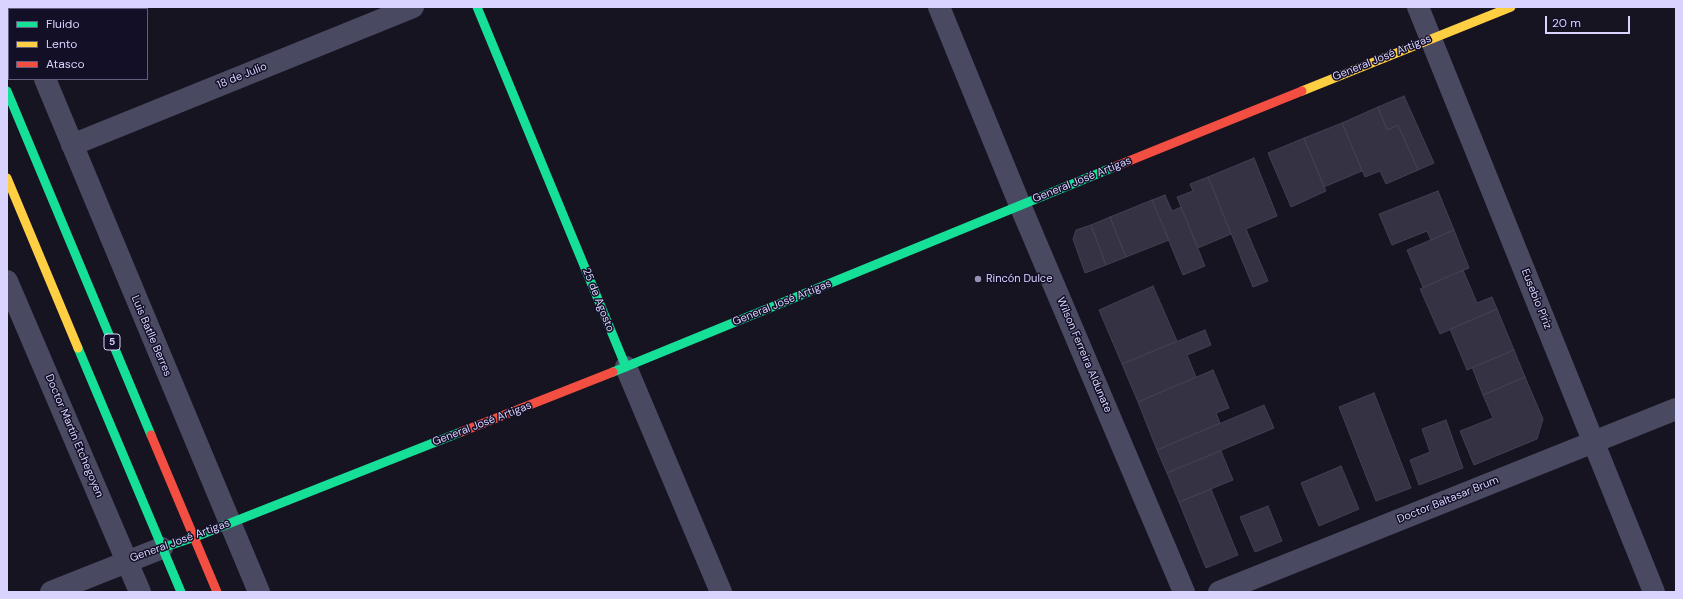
<!DOCTYPE html>
<meta charset="utf-8">
<style>
body{margin:0}
#map{position:relative;width:1683px;height:599px;overflow:hidden;background:#161421;font-family:"DM Sans",sans-serif}
canvas{display:block}
.frame{position:absolute;inset:0;border:8px solid #d9d4ff;pointer-events:none}
.legend{position:absolute;left:8px;top:8px;width:140px;height:72px;box-sizing:border-box;background:#130f26;border:1px solid #625e7d;margin:0;padding:5px 7px;list-style:none;font-size:12px;color:#d9d4ff}
.legend li{display:flex;align-items:center;gap:8px;height:20px}
.legend b{width:20px;border:1px solid #625e7d}
.scale{position:absolute;left:1545px;top:16px;width:85px;height:18px;box-sizing:border-box;border:2px solid #d9d4ff;border-top:0;padding-left:5px;font-size:12px;line-height:14px;white-space:nowrap;color:#d9d4ff;-webkit-text-stroke:3px #130f26;paint-order:stroke}
</style>
<div id="map">
<canvas width="1683" height="599"></canvas>
<div class="frame"></div>
<ul class="legend">
<li><b style="height:5px;background:#16e098"></b>Fluido</li>
<li><b style="height:5px;background:#ffcf43"></b>Lento</li>
<li><b style="height:5px;background:#f24e42"></b>Atasco</li>
</ul>
<div class="scale">20 m</div>
</div>
<script>
const c = document.querySelector('canvas').getContext('2d');
c.lineJoin = 'round';
function paint(path, color) {
  c.fillStyle = color;
  c.fill(path, 'evenodd');
}
function poly(rows) {
  const path = new Path2D();
  for (const r of rows) {
    path.moveTo(r[0], r[1]);
    for (let i = 2; i < r.length; i += 2) path.lineTo(r[i], r[i + 1]);
  }
  return path;
}
function stroke(path, color, width, dash) {
  c.strokeStyle = color;
  c.lineWidth = width;
  c.lineCap = dash ? 'butt' : 'round';
  c.setLineDash(dash || []);
  c.stroke(path);
}
function drawText(font, color, halo, rows, align = 'center') {
  c.font = font + ' "DM Sans",sans-serif';
  c.lineWidth = 3;
  c.setLineDash([]);
  c.textBaseline = 'middle';
  c.strokeStyle = halo;
  c.fillStyle = color;
  for (const [text, x, y, turn = 0] of rows) {
    c.save();
    c.translate(x, y);
    c.rotate((+turn || 0) * Math.PI / 180);
    c.textAlign = isNaN(turn) ? turn : align;
    if (halo) c.strokeText(text, 0, 0);
    c.fillText(text, 0, 0);
    c.restore();
  }
}
const building = poly([
 [1404,96,1434,163,1418,170,1398,125,1387,130,1378,107,1404,96],
 [1378,107,1387,130,1398,125,1418,170,1386,184,1380,171,1365,177,1342,123,1378,107],
 [1342,123,1362,171,1324,187,1304,138,1342,123],
 [1304,138,1326,191,1291,207,1268,153,1304,138],
 [1254,158,1277,216,1246,229,1268,281,1253,287,1208,177,1254,158],
 [1208,177,1231,234,1198,248,1177,197,1193,191,1190,184,1208,177],
 [1438,191,1454,230,1431,240,1427,231,1392,245,1379,214,1438,191],
 [1165,195,1172,211,1181,207,1205,266,1183,275,1152,200,1165,195],
 [1152,200,1169,240,1126,257,1110,217,1152,200],
 [1110,217,1126,257,1106,265,1091,225,1110,217],
 [1091,225,1106,265,1085,273,1073,239,1076,230,1091,225],
 [1454,230,1469,268,1423,287,1407,250,1454,230],
 [1463,270,1477,303,1492,297,1497,309,1440,334,1420,289,1463,270],
 [1153,286,1177,341,1122,364,1099,310,1153,286],
 [1497,309,1514,350,1467,370,1450,329,1497,309],
 [1205,330,1211,345,1187,355,1196,377,1138,402,1122,364,1205,330],
 [1514,350,1525,377,1483,395,1472,367,1514,350],
 [1213,370,1229,408,1216,413,1220,423,1157,450,1138,402,1213,370],
 [1525,377,1543,419,1537,439,1474,465,1460,431,1493,418,1483,395,1525,377],
 [1374,393,1411,488,1376,501,1339,407,1374,393],
 [1264,405,1274,428,1167,473,1157,450,1264,405],
 [1446,420,1463,468,1419,485,1410,460,1430,452,1422,429,1446,420],
 [1221,451,1233,480,1179,502,1167,473,1221,451],
 [1341,466,1359,509,1319,526,1301,483,1341,466],
 [1211,489,1238,555,1206,568,1179,502,1211,489],
 [1268,506,1282,541,1255,552,1240,517,1268,506]
]);
paint(building, '#343243');
stroke(building, '#433f54', 1);
stroke(poly([
 [16,7,17,9],
 [939,7,1020,205,1184,592],
 [1418,7,1654,592],
 [45,79,259,592],
 [72,145,413,7],
 [7,281,140,592],
 [626,367,721,592],
 [51,592,162,548],
 [1219,592,1676,409]
]), '#4a4962', 22);
stroke(poly([
 [477,7,626,367],
 [7,91,151,435],
 [78,348,181,592],
 [613,372,1114,167],
 [162,548,195,537,461,432]
]), '#16e098', 9);
stroke(poly([
 [1302,91,1511,7],
 [7,178,78,348]
]), '#ffcf43', 9);
stroke(poly([
 [1114,167,1302,91],
 [461,432,613,372],
 [151,435,217,592]
]), '#f24e42', 9);
for (const [x, y, r, color] of [
 [978,279,4,"#9591b1"]
]) {
  const dot = new Path2D();
  dot.arc(x, y, r, 0, 2 * Math.PI);
  c.fillStyle = color;
  c.fill(dot);
  stroke(dot, '#130f26', 1.5);
}
for (const [x, y, w] of [
 [112,342,16]
]) {
  const box = new Path2D();
  box.roundRect(x - w / 2, y - 8, w, 16, 3);
  c.fillStyle = '#130f26';
  c.fill(box);
  stroke(box, '#d9d4ff', 1);
}
drawText('bold 10px', '#d9d4ff', null, [
 ["5",112,342]
]);
drawText('11px', '#d9d4ff', '#130f26', [
 ["General José Artigas",1382,58,-22],
 ["18 de Julio",242,76,-22],
 ["General José Artigas",1082,180,-22],
 ["Eusebio Píriz",1536,299,68],
 ["25 de Agosto",598,300,68],
 ["General José Artigas",782,303,-22],
 ["Luis Batlle Berres",151,336,67],
 ["Wilson Ferreira Aldunate",1084,355,67],
 ["General José Artigas",482,424,-21],
 ["Doctor Martín Etchegoyen",74,436,67],
 ["Doctor Baltasar Brum",1448,500,-22],
 ["General José Artigas",180,541,-20]
]);
drawText('11px', '#d9d4ff', '#130f26', [
 ["Rincón Dulce",986,279]
], 'left');
</script>
